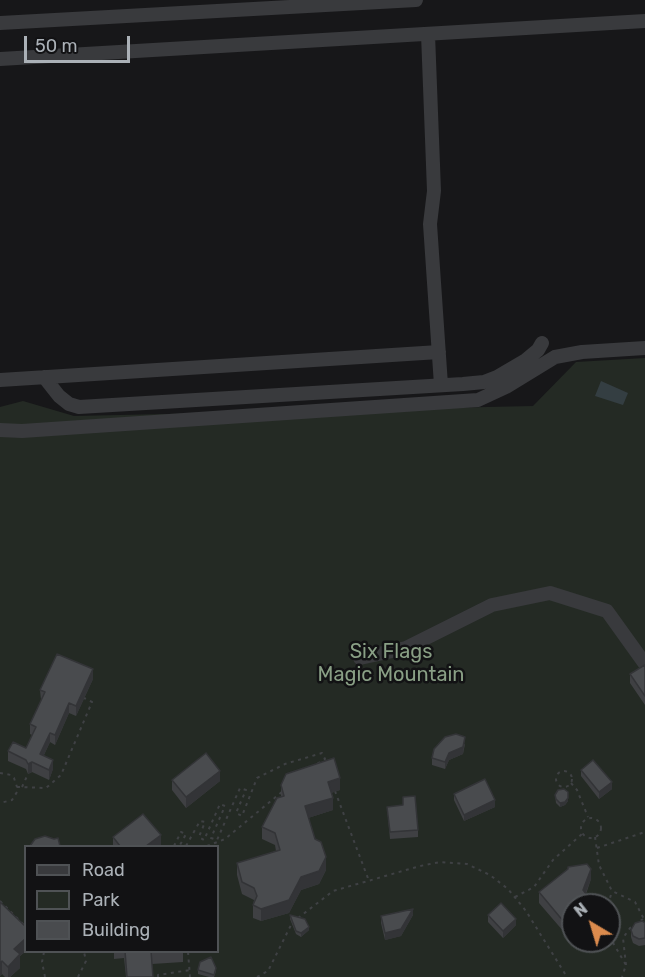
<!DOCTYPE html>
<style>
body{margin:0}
#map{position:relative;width:645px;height:977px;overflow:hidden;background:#171719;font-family:Rubik,sans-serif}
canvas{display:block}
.legend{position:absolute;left:24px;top:845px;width:195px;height:108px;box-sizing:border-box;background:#121214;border:2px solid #4f5255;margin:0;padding:8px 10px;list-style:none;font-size:18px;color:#abb1b7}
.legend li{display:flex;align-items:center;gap:12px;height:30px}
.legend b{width:30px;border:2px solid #4f5255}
.north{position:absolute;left:561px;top:893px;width:60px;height:60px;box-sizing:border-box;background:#121214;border:2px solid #4f5255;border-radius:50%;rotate:322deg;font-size:16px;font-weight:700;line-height:24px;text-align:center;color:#abb1b7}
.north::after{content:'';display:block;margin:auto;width:21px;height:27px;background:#db8b4d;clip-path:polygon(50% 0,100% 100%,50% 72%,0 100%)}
.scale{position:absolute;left:24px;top:36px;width:106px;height:27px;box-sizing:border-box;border:3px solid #abb1b7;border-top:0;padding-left:8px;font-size:18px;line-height:21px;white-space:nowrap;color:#abb1b7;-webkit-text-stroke:4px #121214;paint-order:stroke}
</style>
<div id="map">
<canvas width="645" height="977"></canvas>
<ul class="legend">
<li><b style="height:8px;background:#393a3d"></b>Road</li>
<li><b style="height:16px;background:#242a24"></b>Park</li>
<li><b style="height:16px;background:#494b4e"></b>Building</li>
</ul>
<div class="north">N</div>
<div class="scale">50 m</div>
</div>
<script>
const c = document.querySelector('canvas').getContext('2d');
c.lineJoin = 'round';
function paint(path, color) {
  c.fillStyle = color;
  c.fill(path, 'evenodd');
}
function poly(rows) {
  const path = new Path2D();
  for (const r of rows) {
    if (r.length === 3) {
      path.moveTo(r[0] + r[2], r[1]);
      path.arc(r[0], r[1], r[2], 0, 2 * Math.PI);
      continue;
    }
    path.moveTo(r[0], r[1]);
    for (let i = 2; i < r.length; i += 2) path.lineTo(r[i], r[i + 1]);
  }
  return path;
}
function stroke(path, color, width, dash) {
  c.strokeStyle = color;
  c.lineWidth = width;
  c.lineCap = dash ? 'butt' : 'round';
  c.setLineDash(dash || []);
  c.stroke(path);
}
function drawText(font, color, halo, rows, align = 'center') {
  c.font = font + ' Rubik,sans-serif';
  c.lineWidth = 5;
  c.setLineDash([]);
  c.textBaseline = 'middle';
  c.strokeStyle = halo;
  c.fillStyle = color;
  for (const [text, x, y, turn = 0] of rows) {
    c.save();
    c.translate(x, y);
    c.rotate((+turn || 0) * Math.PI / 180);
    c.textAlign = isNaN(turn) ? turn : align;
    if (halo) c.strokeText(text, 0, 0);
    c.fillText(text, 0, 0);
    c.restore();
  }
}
paint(poly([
 [645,358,645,977,0,977,0,407,23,401,74,416,533,406,576,362],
 [26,846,218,846,218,952,26,952],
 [573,905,609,905,609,941,573,941]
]), '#242a24');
paint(poly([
 [601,381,628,393,623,405,595,396]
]), '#343e42');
stroke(poly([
 [564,779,8],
 [0,773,11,775,14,778,17,787,17,792,12,800,0,803],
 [571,783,577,790,588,817],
 [17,787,46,788,61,775,92,702,84,698],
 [22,787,28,774],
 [335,791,369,881],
 [591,828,10],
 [595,837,599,865,612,891,635,902,645,921],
 [174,846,181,832,186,834,180,845,186,846],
 [186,846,200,821,205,822,199,837,204,840,220,804,225,806,211,838,217,840,240,788,246,790,236,813,242,816,257,778,285,764,322,753,325,759,317,764],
 [207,846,225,839,283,791],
 [597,848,645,832],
 [515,897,534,887,553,860,583,833],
 [0,901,26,927],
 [608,905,612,891],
 [298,918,333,891,420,866,440,862,467,864,490,875,508,889,526,911,567,977],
 [609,936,626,965,622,977],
 [44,952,42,962,45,977],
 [188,952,190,977],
 [626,965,623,938,630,928,643,919],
 [78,977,86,961,84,952],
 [158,977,158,975,190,970],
 [257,977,268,971,293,921]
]), '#3f4144', 2, [3, 4.5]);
stroke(poly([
 [0,23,416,0],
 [428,34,434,191,430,224,441,385],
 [0,59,645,21],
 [44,377,59,396,69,404,79,407,463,384,484,382,497,377,526,360,538,350,542,343],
 [0,380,439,352],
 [0,430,22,431,478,400,506,387,555,357,582,352,645,348],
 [360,658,406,648,492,605,550,593,607,611,645,664]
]), '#393a3d', 14);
paint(poly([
 [645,665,645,705,630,683,630,674],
 [93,679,76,716,69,713,55,745,50,742,44,755,53,769,49,780,32,772,28,774,26,769,8,761,8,751,26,748,32,735,30,734,30,724,41,700,40,690],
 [465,744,463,754,449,760,445,769,432,765,432,758],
 [581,770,612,789,599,799,581,776],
 [172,780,220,781,186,808,172,790],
 [281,785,340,790,331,793,333,810,308,818,326,870,319,884,301,890,289,913,261,921,253,918,253,905,254,900,242,894,237,875,237,863,276,851,275,845,262,839,262,827,281,797],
 [454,794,495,807,464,821,454,800],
 [555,795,568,801,565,805,560,807,556,803],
 [403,797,418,830,418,837,390,839,387,807,403,805],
 [113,837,161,845,159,846,113,846],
 [591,879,586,894,591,905,573,905,573,925,564,932,539,903,539,892],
 [0,902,26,927,26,951,20,956,20,968,10,977,5,977,2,974,0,976],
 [290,915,309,930,301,937,296,934,290,919],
 [413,915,401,936,385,940,381,923,381,916],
 [488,915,516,925,503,938,488,922],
 [645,923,645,945,639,946,633,943,631,937,631,930],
 [114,951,183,951,183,962,152,964,153,977,126,977,124,958,114,959],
 [198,970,216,971,214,977,209,977,198,974]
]), '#3f4043');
paint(poly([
 [93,669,93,679,76,716,76,706],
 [69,703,69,713,55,745,55,735],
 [50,733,50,742,40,763,40,754],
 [465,737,463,754,449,760,445,769,445,762,449,753],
 [53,760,53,769,49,780,49,770],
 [32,762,32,772,28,774,28,764],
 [220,771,220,781,186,808,186,797],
 [340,778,340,790,328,794,328,782],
 [612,782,612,789,599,799,599,792],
 [333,798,333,810,305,819,305,806],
 [568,798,568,801,565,805,560,807,560,803],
 [495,800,495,807,464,821,464,815],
 [161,835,161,845,159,846,146,846],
 [326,857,326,870,319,884,301,890,289,913,261,921,261,909],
 [591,869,591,879,583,900,583,890],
 [591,900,591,905,585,905],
 [413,909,413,915,401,936,385,940,385,933],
 [573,915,573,925,564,932,564,922],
 [516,919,516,925,503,938,503,931],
 [309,927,309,930,301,937,301,933],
 [26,938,26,951,20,956,20,968,10,977,8,977,8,967,14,949],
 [2,961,2,974,0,976,0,963]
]), '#333437');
const building = poly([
 [57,654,93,669,76,706,69,703,55,735,50,733,40,754,53,760,49,770,32,762,28,764,26,760,8,751,13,742,26,748,36,727,30,724,45,692,40,690,57,654],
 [645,665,645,696,630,674,645,665],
 [456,734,465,737,463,747,449,753,445,762,432,758,434,749,445,737,456,734],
 [206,753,220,771,186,797,172,780,206,753],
 [334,758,340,778,328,782,333,798,305,806,315,839,321,842,326,857,319,871,301,877,289,900,261,909,253,905,257,896,254,888,242,882,237,863,280,850,275,833,262,827,277,798,284,796,281,785,286,774,334,758],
 [593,760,612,782,599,792,581,770,593,760],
 [485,779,495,800,464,815,454,794,485,779],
 [564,789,568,792,568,798,565,802,560,803,556,799,555,795,558,790,564,789],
 [415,796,418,830,390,832,387,807,403,805,403,797,415,796],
 [143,814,161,835,146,846,120,846,113,837,143,814],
 [45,836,54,839,58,838,60,846,30,846,35,839,45,836],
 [587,864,591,869,583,890,591,900,585,905,573,905,573,915,564,922,539,892,568,869,568,867,587,864],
 [0,902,26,927,26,938,14,949,20,954,8,967,2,961,0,963,0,902],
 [501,903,516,919,503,931,488,915,501,903],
 [413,909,401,929,385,933,381,916,413,909],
 [290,915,305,919,309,927,301,933,296,931,290,915],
 [642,921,645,923,645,938,639,939,633,936,631,930,635,923,642,921],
 [125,951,151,951,153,977,127,977,125,951],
 [211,957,216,968,214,975,198,970,200,962,211,957]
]);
paint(building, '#494b4e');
stroke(building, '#333437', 1.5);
drawText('20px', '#899f85', '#121214', [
 ["Six Flags",391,652],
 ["Magic Mountain",391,675]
]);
</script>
